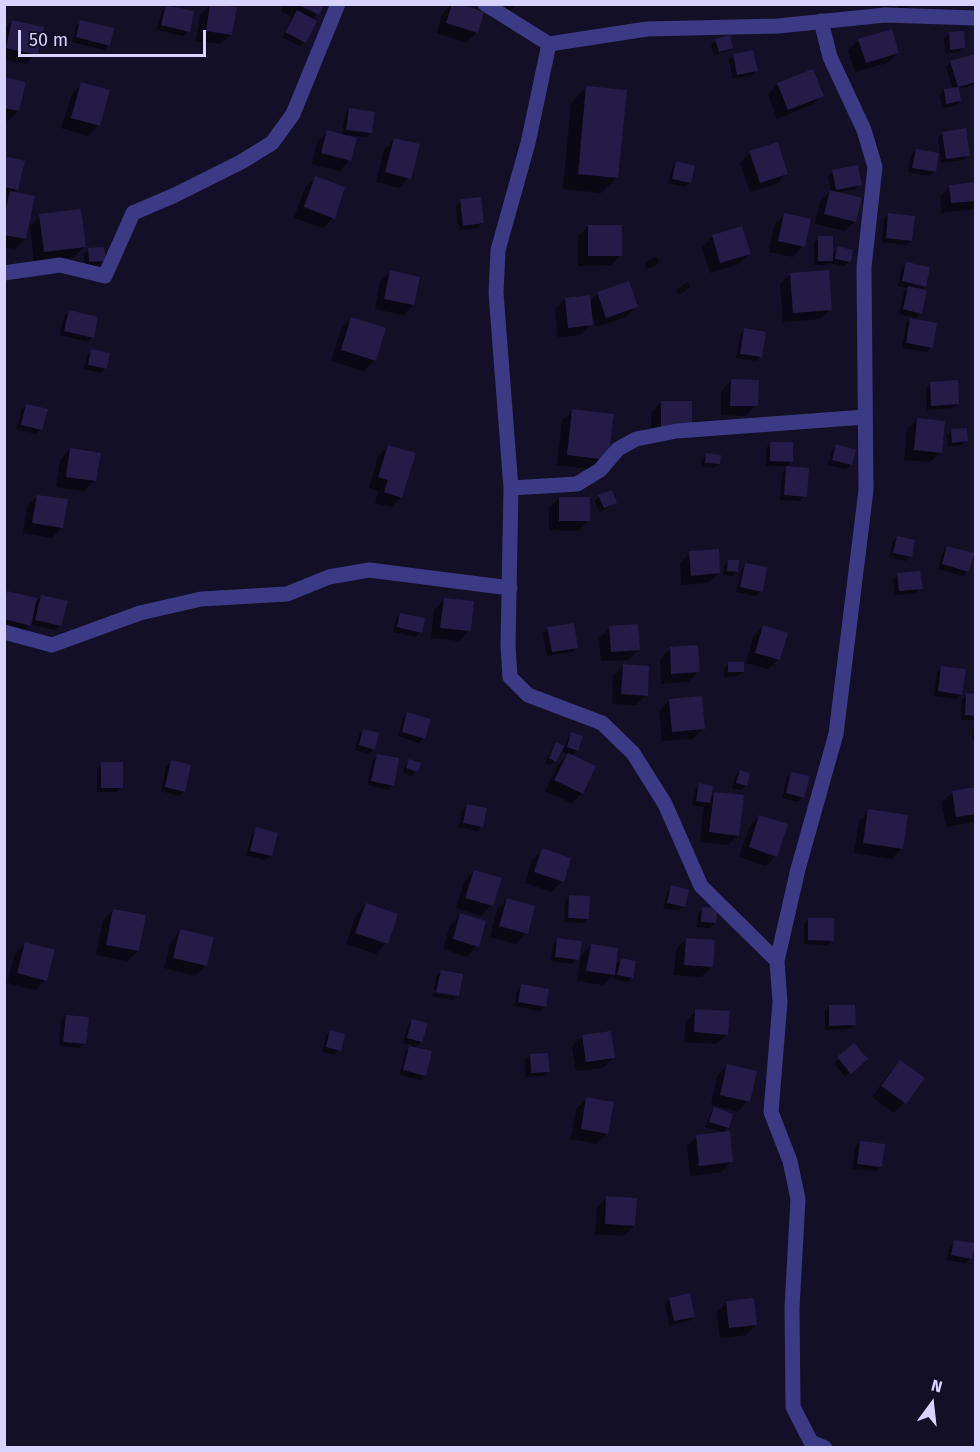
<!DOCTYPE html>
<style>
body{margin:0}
#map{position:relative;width:980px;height:1452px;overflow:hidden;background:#130f26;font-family:"Fira Sans",sans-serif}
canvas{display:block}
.frame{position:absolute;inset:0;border:6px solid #d9d4ff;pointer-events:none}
.north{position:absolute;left:902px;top:1374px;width:60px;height:60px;-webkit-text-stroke:4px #130f26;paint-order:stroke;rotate:15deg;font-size:16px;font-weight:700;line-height:24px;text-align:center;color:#d9d4ff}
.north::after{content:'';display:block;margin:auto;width:21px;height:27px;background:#d9d4ff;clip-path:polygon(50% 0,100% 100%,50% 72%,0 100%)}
.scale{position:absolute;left:18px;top:30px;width:188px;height:27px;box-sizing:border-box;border:3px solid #d9d4ff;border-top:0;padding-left:8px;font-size:18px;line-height:21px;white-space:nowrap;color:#d9d4ff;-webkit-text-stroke:4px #130f26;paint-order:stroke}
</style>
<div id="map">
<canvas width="980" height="1452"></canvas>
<div class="frame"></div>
<div class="north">N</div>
<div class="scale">50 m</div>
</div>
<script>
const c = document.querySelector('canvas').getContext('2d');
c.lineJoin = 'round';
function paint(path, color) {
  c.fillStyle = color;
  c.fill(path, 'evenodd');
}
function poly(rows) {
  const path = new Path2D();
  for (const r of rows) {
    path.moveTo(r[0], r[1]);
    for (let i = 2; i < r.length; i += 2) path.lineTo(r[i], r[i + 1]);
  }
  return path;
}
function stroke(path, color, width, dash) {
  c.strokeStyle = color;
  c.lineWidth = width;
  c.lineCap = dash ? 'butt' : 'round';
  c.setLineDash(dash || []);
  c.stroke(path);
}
paint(poly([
 [284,4,323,4,313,20,305,42,300,46,282,37,292,17,281,11],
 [452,4,477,32,466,43,437,33,442,14],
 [490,4,517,4,510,11],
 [872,4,896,4,893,7,872,6],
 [898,4,910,4,907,8,898,8],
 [211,5,231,34,221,44,196,41,200,15],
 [166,6,188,31,184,36,157,30,162,11],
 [12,21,36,54,26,64,4,60,4,29],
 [81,22,109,45,104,50,72,42,76,27],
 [949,34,964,48,959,52,946,54,944,38],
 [716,40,732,47,727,52,714,55,711,45],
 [859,40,898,53,887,63,855,72,848,50],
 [734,55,756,71,751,76,733,79,729,60],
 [974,56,976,84,958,89,960,101,955,106,942,108,940,95,944,90,953,89,946,67,951,62],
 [4,78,18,111,8,121,4,120],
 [82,84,108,91,98,126,88,136,61,128,72,94],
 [778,84,822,95,812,105,777,119,768,94],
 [586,88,617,177,601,193,563,189,571,103],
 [349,109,371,132,366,137,349,135,348,137,355,139,349,161,339,171,312,164,317,142,328,131,342,135,345,114],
 [942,133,968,156,963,160,941,163,938,138],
 [394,140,409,178,399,188,376,182,384,150],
 [916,151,935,171,930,176,908,172,911,155],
 [750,153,786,173,776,184,750,192,740,163],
 [4,158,17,189,12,193,25,239,15,249,4,247],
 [676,163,690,182,685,187,668,183,672,168],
 [833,171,860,184,855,189,835,193,855,221,845,231,815,224,820,202,831,191,828,176],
 [315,178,333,218,323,228,294,218,305,188],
 [976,184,976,209,941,213,940,197,950,186],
 [461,201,482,223,478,228,459,230,456,206],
 [889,214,911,241,906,245,882,242,884,219],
 [785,215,803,246,793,257,769,252,774,225],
 [40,216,85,246,74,257,34,262,30,226],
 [588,226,621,255,611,265,578,266,578,237],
 [741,228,749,254,739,264,710,273,702,247,712,237],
 [819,238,832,254,838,248,849,261,845,266,829,263,827,265,814,265,814,242],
 [89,249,104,260,99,265,85,266,84,254],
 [657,257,659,262,654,267,646,269,645,264,649,260],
 [907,263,924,286,921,290,921,313,914,320,931,347,927,352,902,348,906,324,913,317,899,314,904,292,908,288,898,286,902,268],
 [390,272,413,305,403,315,375,309,380,282],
 [791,274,831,309,820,319,783,322,780,284],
 [688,282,690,287,679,295,676,290],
 [598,293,636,307,626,317,596,327,591,314,591,324,581,335,558,337,555,309,565,299,589,302],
 [69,312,92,337,88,342,60,335,64,317],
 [351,319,375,360,364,371,331,361,341,329],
 [744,330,761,356,756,361,736,358,740,335],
 [92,351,106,368,101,373,84,369,87,356],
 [731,381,756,405,746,416,721,415,721,391],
 [931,383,958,403,953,408,927,410,926,388],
 [661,402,690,429,680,439,651,439,651,413],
 [26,405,41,429,36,434,17,429,21,410],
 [573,410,612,415,597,470,557,465,562,421],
 [917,419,941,452,930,462,904,460,907,429],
 [951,431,966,440,962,445,948,447,947,436],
 [771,444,791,461,787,466,766,466,766,448],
 [388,446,401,497,391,507,375,503,378,491,369,488,378,457],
 [836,446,851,465,846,469,828,465,832,451],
 [70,449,94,481,84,491,56,487,60,460],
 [707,455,718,464,714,468,701,467,702,460],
 [787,468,805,496,800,501,780,500,782,473],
 [37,496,62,527,52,538,23,533,27,506],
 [599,496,615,502,610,507,599,512,595,501],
 [559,498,589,520,578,531,549,530,549,508],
 [897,537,910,556,906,561,889,557,893,542],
 [947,548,968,571,963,576,938,569,943,552],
 [690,553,719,573,708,583,681,585,680,563],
 [729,561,737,571,732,576,723,575,724,566],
 [745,565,761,591,756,596,736,592,741,570],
 [898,575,921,588,916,593,895,595,893,580],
 [7,592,34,604,42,596,60,626,55,630,30,624,19,635,4,632,4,595],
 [444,600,469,630,459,641,431,638,434,610],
 [401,614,420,632,416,637,393,632,396,619],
 [763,627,779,659,768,669,746,663,753,637],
 [548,628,577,647,572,652,547,656,543,633],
 [610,628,639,649,629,660,601,661,599,638],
 [670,649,698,672,688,682,661,684,660,659],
 [728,664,743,671,738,676,724,677,724,669],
 [623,666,646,695,636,705,612,704,613,676],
 [942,667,961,694,956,699,934,696,937,672],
 [966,695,976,695,976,720,961,720,962,699],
 [670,700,703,729,693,739,662,741,659,711],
 [408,714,424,738,419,743,398,736,403,718],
 [976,725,976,741,973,741,972,729],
 [363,730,373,749,369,754,355,750,359,735],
 [572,734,577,750,571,756,582,793,571,803,545,791,558,765,569,754,563,752,567,739],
 [557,744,555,761,550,766,545,763,552,749],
 [378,755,392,785,388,790,367,785,373,760],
 [410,761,416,771,412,776,403,773,405,765],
 [171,762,184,791,179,796,161,791,166,767],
 [102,764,121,787,117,792,97,792,97,769],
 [740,772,746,785,741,790,732,788,735,776],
 [792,773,803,797,798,802,782,798,787,778],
 [700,785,709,799,715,793,738,835,728,845,700,842,704,807,692,805,695,790],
 [976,788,976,820,973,822,946,827,942,802,953,792],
 [467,806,482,826,477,831,459,827,462,810],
 [869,811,902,848,891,859,854,853,859,821],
 [759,817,776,856,766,866,739,857,749,827],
 [257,829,270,856,265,860,246,855,252,834],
 [542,850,562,881,552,892,525,883,532,860],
 [474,871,492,905,481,916,456,908,464,882],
 [671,887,684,906,679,911,663,908,667,892],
 [570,896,588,918,583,923,564,922,565,901],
 [507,900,526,933,516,944,490,937,497,910],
 [366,905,386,943,376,954,346,944,356,915],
 [703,908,715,923,710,928,697,927,698,913],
 [113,910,138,951,127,961,96,955,103,920],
 [461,915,477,946,467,957,443,949,450,925],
 [808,919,832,940,827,945,804,944,804,924],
 [181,930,212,938,205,966,195,976,164,968,171,941],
 [558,939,577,959,573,964,551,961,553,944],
 [686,939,711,967,701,977,674,975,676,949],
 [25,944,45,980,35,990,7,983,15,954],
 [591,946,614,967,621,960,631,977,627,982,613,979,615,973,603,985,577,981,581,956],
 [441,972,457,995,456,997,456,994,434,990,436,976],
 [521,986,545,1006,540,1011,514,1006,517,991],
 [433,993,456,997,453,1000,432,996],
 [829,1007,855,1024,850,1029,825,1030,825,1011],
 [696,1011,727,1034,717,1044,684,1042,686,1021],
 [66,1016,85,1043,80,1048,59,1046,61,1021],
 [413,1021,421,1042,414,1048,425,1075,420,1080,400,1075,405,1052,412,1045,403,1043,408,1025],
 [330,1032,339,1050,334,1055,322,1052,326,1036],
 [583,1036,613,1058,603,1068,576,1071,572,1046],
 [854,1045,861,1063,845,1077,834,1063],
 [530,1055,548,1072,543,1076,526,1077,525,1060],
 [900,1062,923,1078,904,1103,894,1113,872,1097,890,1072],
 [727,1066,748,1101,738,1111,711,1105,717,1076],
 [587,1099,607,1134,596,1144,571,1139,576,1109],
 [714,1109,727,1127,723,1132,705,1127,710,1114],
 [697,1136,731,1162,721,1172,690,1176,687,1146],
 [860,1142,881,1166,876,1171,853,1169,855,1147],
 [607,1197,634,1226,623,1236,595,1234,597,1208],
 [955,1241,970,1259,966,1263,947,1260,950,1246],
 [669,1299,694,1316,689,1321,669,1325,665,1304],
 [727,1302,756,1325,746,1335,720,1338,717,1312]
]), '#0007');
paint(poly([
 [210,4,237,7,232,35,206,31],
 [297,4,325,4,319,15],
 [452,4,460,4,484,12,478,33,446,23],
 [166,5,194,11,190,32,161,25],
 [297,10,317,21,306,43,285,32],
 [12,20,44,27,38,55,6,48],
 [80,20,114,28,110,46,76,37],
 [892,29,899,53,866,63,858,39],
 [964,31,965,48,950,50,949,32],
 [730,35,733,48,719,52,715,39],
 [753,50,758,71,737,75,733,54],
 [975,54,976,82,958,87,950,61],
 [813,69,824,96,788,110,777,83],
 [4,77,26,82,19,111,4,108],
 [81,82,110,90,100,126,71,118],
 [586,86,627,90,618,178,578,174],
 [959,87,961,101,946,104,944,89],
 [349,108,375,112,372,133,346,130],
 [966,128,970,156,946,159,942,132],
 [327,130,357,138,351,161,321,153],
 [394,138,420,144,411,179,385,172],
 [778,142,788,174,760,183,749,151],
 [916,149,939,153,936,172,912,168],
 [4,156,25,161,18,190,4,187],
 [676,161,695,166,691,183,672,179],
 [858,165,862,185,836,190,832,170],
 [315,176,345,187,335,219,304,207],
 [976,182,976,201,951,203,949,185],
 [830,190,862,198,856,222,824,214],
 [10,191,35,196,26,239,4,235,4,217],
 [481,197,484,223,463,226,460,199],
 [81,209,86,247,44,252,39,214],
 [784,213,811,219,805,247,778,241],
 [888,213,915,216,912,241,886,238],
 [588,225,622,225,622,256,588,256],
 [742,226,751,254,720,263,712,235],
 [818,236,833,236,833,261,818,261],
 [837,246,853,250,851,262,835,259],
 [104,247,106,261,89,262,88,248],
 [906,262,930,267,926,287,902,281],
 [390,270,420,277,414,305,384,299],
 [829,270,832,310,793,313,790,273],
 [629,281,638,307,606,318,597,292],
 [908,286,927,290,922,314,903,309],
 [590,295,593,325,568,328,565,298],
 [69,310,98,317,94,338,64,331],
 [351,317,386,328,376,361,341,350],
 [910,318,937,323,933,348,906,343],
 [744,328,766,332,762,357,740,354],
 [91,349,110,353,107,369,88,365],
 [731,379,759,380,758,406,730,406],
 [958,380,959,404,931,406,930,382],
 [661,401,692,401,692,429,661,429],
 [26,404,48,409,42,430,21,425],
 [572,409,614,414,608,460,567,455],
 [917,418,945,421,942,453,914,450],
 [967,428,968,441,952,443,951,429],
 [770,442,793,442,793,462,770,461],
 [836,444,856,450,852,465,832,460],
 [388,445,416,453,402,498,384,492,388,480,378,477],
 [70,448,101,453,96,481,66,477],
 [706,453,721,455,720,464,705,463],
 [786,466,809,468,807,497,784,495],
 [612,490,617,503,604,508,598,495],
 [37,495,68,499,63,528,32,523],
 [559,497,590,497,590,521,559,521],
 [897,536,915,540,912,557,893,553],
 [947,546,974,553,969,572,942,564],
 [719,549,720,573,691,576,689,551],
 [728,560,739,560,738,572,727,571],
 [745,563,767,567,763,592,740,587],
 [920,571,923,589,899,591,897,573],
 [7,591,37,598,31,626,4,619,4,600],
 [41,595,68,601,61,626,35,620],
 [444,598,474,601,471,631,440,628],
 [400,613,425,618,422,633,397,627],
 [574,623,578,648,552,652,547,627],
 [638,624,640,650,611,652,609,626],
 [763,625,788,633,780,660,755,653],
 [698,645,700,672,671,674,670,647],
 [728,662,744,662,744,672,728,672],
 [623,664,649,666,648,696,621,694],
 [941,666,966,669,962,695,938,691],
 [966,693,976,694,976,716,965,715],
 [702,696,705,729,672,732,669,699],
 [407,712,431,719,425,739,402,732],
 [363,729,379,733,375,750,359,745],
 [571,732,583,736,578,751,567,747],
 [556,742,564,746,556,762,549,758],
 [568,753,596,766,583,794,554,780],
 [377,754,399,758,394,786,371,781],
 [409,759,421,763,418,772,406,768],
 [171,760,191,765,185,792,165,787],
 [101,762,123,762,123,788,101,788],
 [740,770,750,773,747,786,736,783],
 [791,772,810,776,804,798,786,793],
 [699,783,713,786,710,803,696,801],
 [976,787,976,814,956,817,952,791],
 [714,792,744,795,739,836,709,832],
 [467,804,487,808,483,827,463,823],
 [868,809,908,815,903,849,863,843],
 [759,815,788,824,777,857,749,847],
 [256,827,278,833,272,856,250,851],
 [542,848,571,858,564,882,534,872],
 [474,870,502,878,493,906,465,898],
 [671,885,689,890,685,907,667,903],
 [569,895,590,896,589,919,568,918],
 [507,898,535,906,528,934,499,926],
 [366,903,398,914,388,944,355,933],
 [702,907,718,908,716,923,701,922],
 [113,909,146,915,139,951,106,945],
 [460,913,486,921,479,947,453,939],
 [808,918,834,918,834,941,808,940],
 [180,929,214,937,207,966,173,958],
 [557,938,582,941,579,960,555,957],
 [686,938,715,940,713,967,684,965],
 [25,942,55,950,47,981,17,973],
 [591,944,618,948,615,975,586,971],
 [621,958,636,961,633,978,617,975],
 [441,970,463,974,459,996,436,992],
 [521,984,549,989,546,1007,518,1002],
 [829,1005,855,1005,856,1025,829,1026],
 [695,1009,730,1011,728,1035,694,1032],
 [66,1015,89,1017,86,1044,63,1042],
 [412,1019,428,1023,422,1042,407,1038],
 [330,1030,345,1034,341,1051,326,1047],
 [611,1031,615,1058,586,1062,582,1035],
 [854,1043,868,1059,851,1074,837,1057],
 [409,1046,432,1051,426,1076,403,1070],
 [548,1053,550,1072,531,1073,530,1054],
 [900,1060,925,1078,906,1104,881,1086],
 [727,1064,757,1071,750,1102,720,1095],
 [586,1097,614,1102,608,1134,581,1129],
 [714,1107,733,1114,729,1128,709,1122],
 [730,1131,733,1162,699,1166,696,1135],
 [860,1141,885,1144,882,1167,857,1164],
 [606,1196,637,1198,635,1226,605,1224],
 [954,1240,975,1243,972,1259,951,1255],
 [690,1293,695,1317,674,1321,669,1298],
 [754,1298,757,1325,729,1328,726,1301]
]), '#241b47');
stroke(poly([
 [485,4,549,44,647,29,778,26,885,15,976,18],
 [549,44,528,143,498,250,496,293,511,488,508,646,510,677,528,695,602,723,633,753,665,804,701,886,777,961,780,1002,771,1112,790,1161,798,1199,792,1308,793,1407,811,1442,825,1448],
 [4,273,60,265,105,276,133,213,175,195,241,162,272,143,293,114,338,4],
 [511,488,577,484,600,470,618,449,636,439,677,431,865,417],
 [4,632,52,645,140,613,201,599,287,594,329,577,369,570,510,588],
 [777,961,798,869,836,734,866,490,864,267,875,167,864,130,830,57,821,21]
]), '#3d3a85', 15);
</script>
